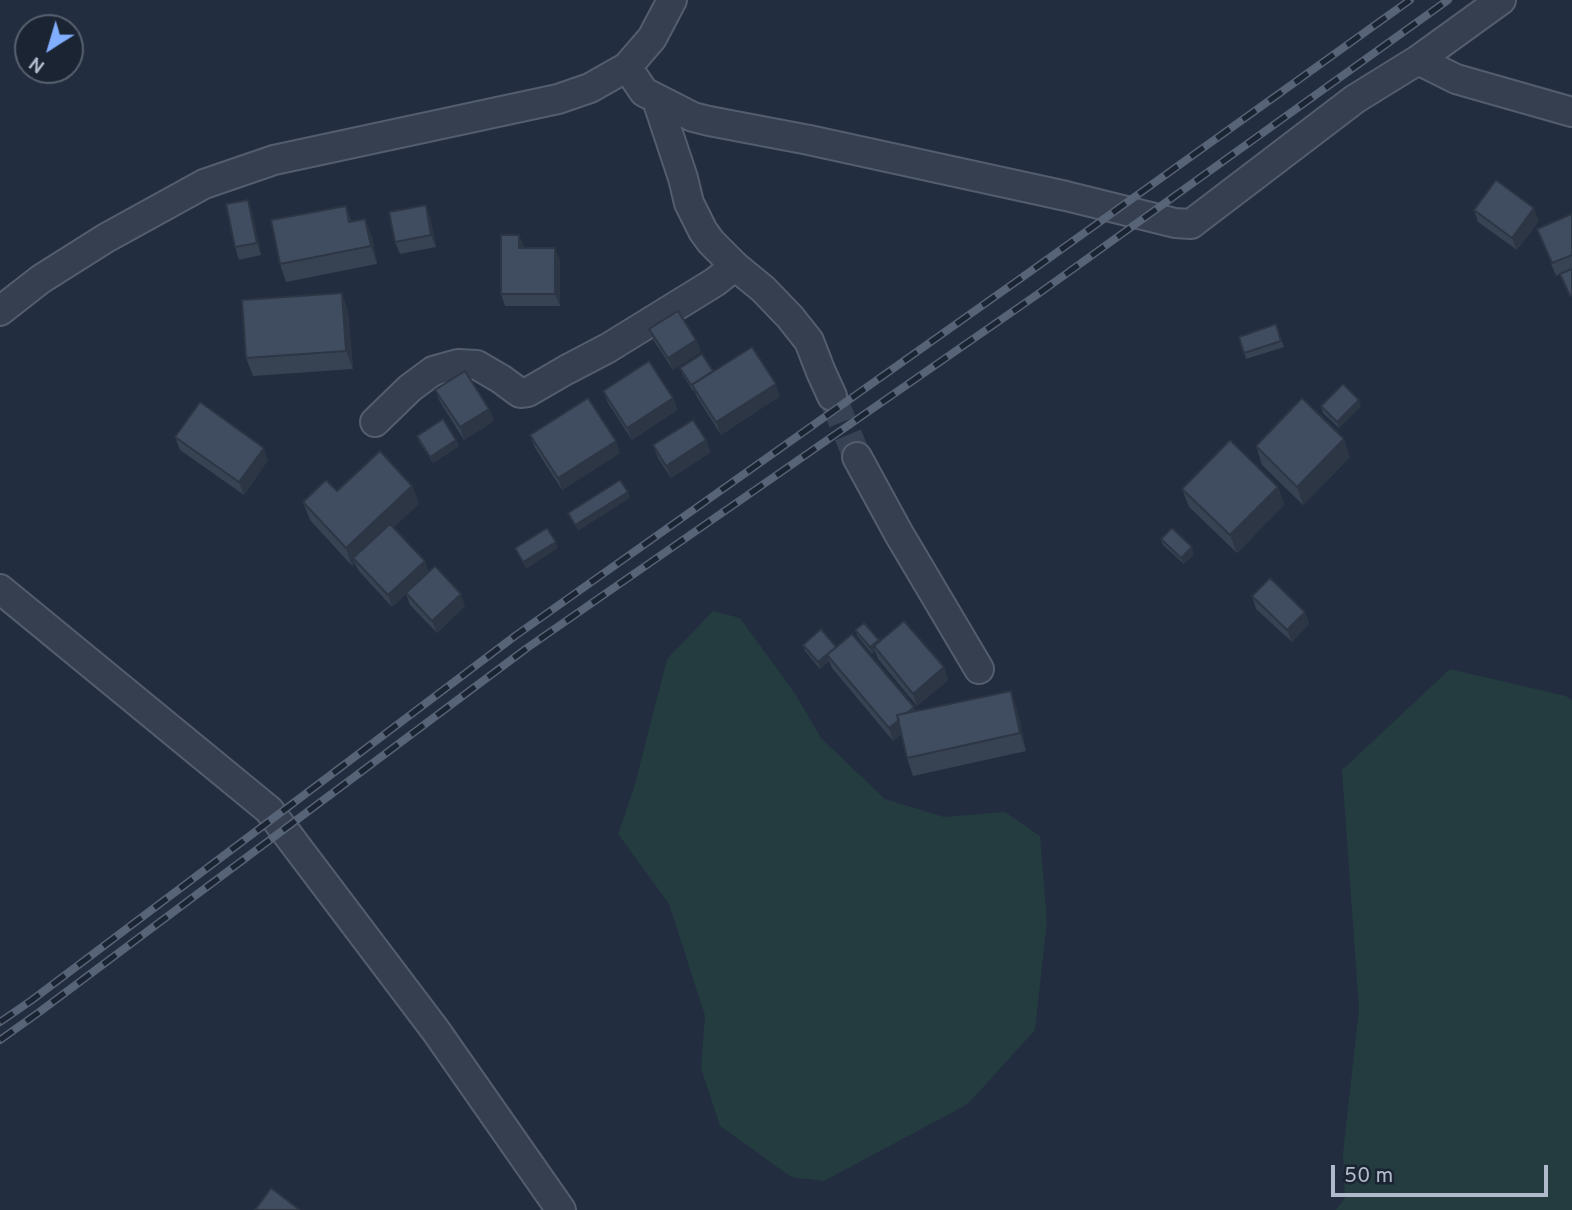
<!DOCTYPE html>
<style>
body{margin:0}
#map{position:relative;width:1572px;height:1210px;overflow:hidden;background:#222d3f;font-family:Overpass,sans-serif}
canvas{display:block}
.north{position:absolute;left:14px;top:14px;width:70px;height:70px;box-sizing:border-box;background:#1b2433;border:2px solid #57606f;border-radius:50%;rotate:217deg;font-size:19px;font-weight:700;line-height:28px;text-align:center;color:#b1baca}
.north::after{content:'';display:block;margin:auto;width:24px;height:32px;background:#81aeff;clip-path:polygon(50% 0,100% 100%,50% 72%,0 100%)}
.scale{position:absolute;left:1331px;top:1165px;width:217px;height:32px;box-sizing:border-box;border:4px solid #b1baca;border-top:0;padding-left:9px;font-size:21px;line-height:24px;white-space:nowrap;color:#b1baca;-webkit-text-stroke:5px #1b2433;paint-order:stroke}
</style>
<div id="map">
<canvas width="1572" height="1210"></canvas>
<div class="north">N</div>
<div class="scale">50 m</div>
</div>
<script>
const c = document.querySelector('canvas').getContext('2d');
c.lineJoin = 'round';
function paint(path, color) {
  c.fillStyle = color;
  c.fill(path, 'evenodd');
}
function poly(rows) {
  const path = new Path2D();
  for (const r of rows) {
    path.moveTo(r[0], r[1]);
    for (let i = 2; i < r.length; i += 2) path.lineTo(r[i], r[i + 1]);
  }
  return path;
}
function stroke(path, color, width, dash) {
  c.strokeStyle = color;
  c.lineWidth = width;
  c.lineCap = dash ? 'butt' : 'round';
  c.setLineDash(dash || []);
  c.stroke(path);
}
paint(poly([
 [713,611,740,618,796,695,821,738,885,799,944,817,1005,812,1040,836,1047,921,1035,1030,968,1104,824,1181,791,1177,720,1126,701,1068,705,1016,669,904,618,834,634,788,667,659],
 [1450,669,1566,696,1572,700,1572,1210,1336,1210,1345,1198,1343,1153,1359,1009,1342,770]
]), '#243c40');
stroke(poly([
 [832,396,857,457]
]), '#374254', 28, [28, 14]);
const minor = poly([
 [1418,60,1456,79,1572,112],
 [627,67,644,92,693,117,709,121,809,140,1066,196,1175,223,1191,224,1355,99,1418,60,1501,0],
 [657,100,683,178,689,203,703,231,711,242,735,266,763,289,790,317,809,341,821,372,832,396],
 [0,311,41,279,106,238,204,184,274,160,558,99,590,88,627,67,652,38,672,0],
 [375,422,410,388,433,371,458,364,477,365,501,379,520,393,528,392,566,370,608,348,715,282,735,266],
 [857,457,899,534,979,669],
 [0,589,269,810,436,1031,561,1210]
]);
stroke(minor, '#545d6d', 32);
stroke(minor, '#363f4f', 28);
const rail = poly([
 [0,1022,32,1000,515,636,1024,276,1410,0],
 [0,1040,38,1013,527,648,1038,294,1448,0]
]);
stroke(rail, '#576376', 8);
stroke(rail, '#1b2433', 5, [16]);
paint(poly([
 [248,200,252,212,261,255,239,260,235,247],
 [346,206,351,221,365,219,372,237,377,264,286,282,280,264],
 [1474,210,1539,221,1517,250,1478,222],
 [1572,214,1572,269,1556,276,1537,229],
 [430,217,436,247,400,254,395,242],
 [519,235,524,248,560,260,560,306,505,306,501,294],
 [342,293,348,312,353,369,253,376,246,358],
 [1276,324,1284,347,1246,359,1239,337],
 [649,329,696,340,701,352,673,370,654,341],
 [680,368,713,371,780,396,721,435,697,397,694,390,693,391,682,374],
 [435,390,489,409,494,421,464,440,440,402],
 [603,391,673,398,677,410,632,440,608,403],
 [1321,406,1361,406,1339,428,1323,413],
 [530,435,620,453,562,490,535,448],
 [417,436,456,440,459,446,433,463,419,442],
 [175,437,268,460,244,495,180,450],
 [653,445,711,452,671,478,658,458],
 [1256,446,1350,457,1303,505,1262,465],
 [412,486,419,504,393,527,429,572,465,606,437,633,410,605,406,594,392,607,358,570,355,563,352,566,310,520,303,502],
 [1278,487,1284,505,1237,553,1189,507,1182,489],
 [1161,539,1194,554,1184,564,1163,545],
 [1252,596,1305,612,1309,624,1292,642,1256,609],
 [855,630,944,667,948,680,917,706,878,659,875,651,872,654,858,637],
 [803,645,836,648,915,711,1017,709,1026,751,913,776,907,758,902,734,893,741,832,668,829,661,820,669,805,651]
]), '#374253');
paint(poly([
 [248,200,252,212,261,255,257,243],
 [426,205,430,217,436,247,431,235],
 [1534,208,1539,221,1517,250,1512,238],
 [365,219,372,237,377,264,371,246],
 [519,235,524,248,519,248],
 [555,248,560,260,560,306,555,294],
 [342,293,348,312,353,369,346,351],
 [696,340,701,352,673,370,668,358],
 [776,384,780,396,721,435,716,422],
 [673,398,677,410,632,440,627,428],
 [1359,400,1361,406,1339,428,1337,422],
 [489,409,494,421,464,440,460,427],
 [1344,439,1350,457,1303,505,1297,487],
 [456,440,459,446,433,463,430,457],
 [706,440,711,452,671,478,666,466],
 [616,441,620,453,562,490,558,478],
 [264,448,268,460,244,495,239,482],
 [412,486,419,504,357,562,353,558,355,563,352,566,346,548],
 [1278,487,1284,505,1237,553,1230,535],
 [628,492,630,498,578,531,575,525],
 [556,542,558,548,526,569,523,562],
 [1192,547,1194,554,1184,564,1181,558],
 [425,561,429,573,392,607,388,595],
 [461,594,465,606,437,633,432,621],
 [1305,612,1309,624,1292,642,1287,630],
 [879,640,881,646,874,646,875,651,872,654,870,647],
 [836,647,827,655,829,661,820,669,818,662],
 [944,667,948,680,917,706,913,694],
 [1011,691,1017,709,1026,751,1020,733],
 [914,707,918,720,893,741,889,728]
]), '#2d3644');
const building = poly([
 [1496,180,1534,208,1512,238,1474,210,1496,180],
 [248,200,257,243,235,247,226,204,248,200],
 [426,205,431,235,395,242,389,212,426,205],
 [346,206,349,222,365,219,371,246,280,264,271,220,346,206],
 [1572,214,1572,255,1552,263,1537,229,1572,214],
 [501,235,519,235,519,248,555,248,555,294,501,294,501,235],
 [1572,269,1572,295,1570,296,1560,274,1572,269],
 [342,293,346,351,246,358,242,300,342,293],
 [678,311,696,340,668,358,649,329,678,311],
 [1276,324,1281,341,1244,353,1239,337,1276,324],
 [752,347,776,384,716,422,692,385,752,347],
 [702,354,713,371,691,385,680,368,702,354],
 [649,361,673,398,627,428,603,391,649,361],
 [465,371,489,409,460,427,435,390,465,371],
 [1343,384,1359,400,1337,422,1321,406,1343,384],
 [588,398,616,441,558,478,530,435,588,398],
 [1302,398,1344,439,1297,487,1256,446,1302,398],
 [200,402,264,448,239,482,175,437,200,402],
 [443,419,456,440,430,457,417,436,443,419],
 [693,420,706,440,666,466,653,445,693,420],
 [1230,440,1278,487,1230,535,1182,489,1230,440],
 [380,451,412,486,346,548,303,502,326,480,337,491,380,451],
 [620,480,628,492,575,525,568,513,620,480],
 [390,524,425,561,388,595,353,558,390,524],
 [547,528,556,542,523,562,515,548,547,528],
 [1172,528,1192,547,1181,558,1161,539,1172,528],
 [435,566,461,594,432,621,406,593,435,566],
 [1270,578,1305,612,1287,630,1252,596,1270,578],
 [904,621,944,667,913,694,874,646,904,621],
 [864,623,879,640,870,647,855,630,864,623],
 [821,629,836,647,818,662,803,645,821,629],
 [852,634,914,707,907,713,897,715,899,720,889,728,827,655,852,634],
 [1011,691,1020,733,907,758,897,715,1011,691],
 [271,1188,300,1210,255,1210,271,1188]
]);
paint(building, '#404d61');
stroke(building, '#2d3644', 2);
</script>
